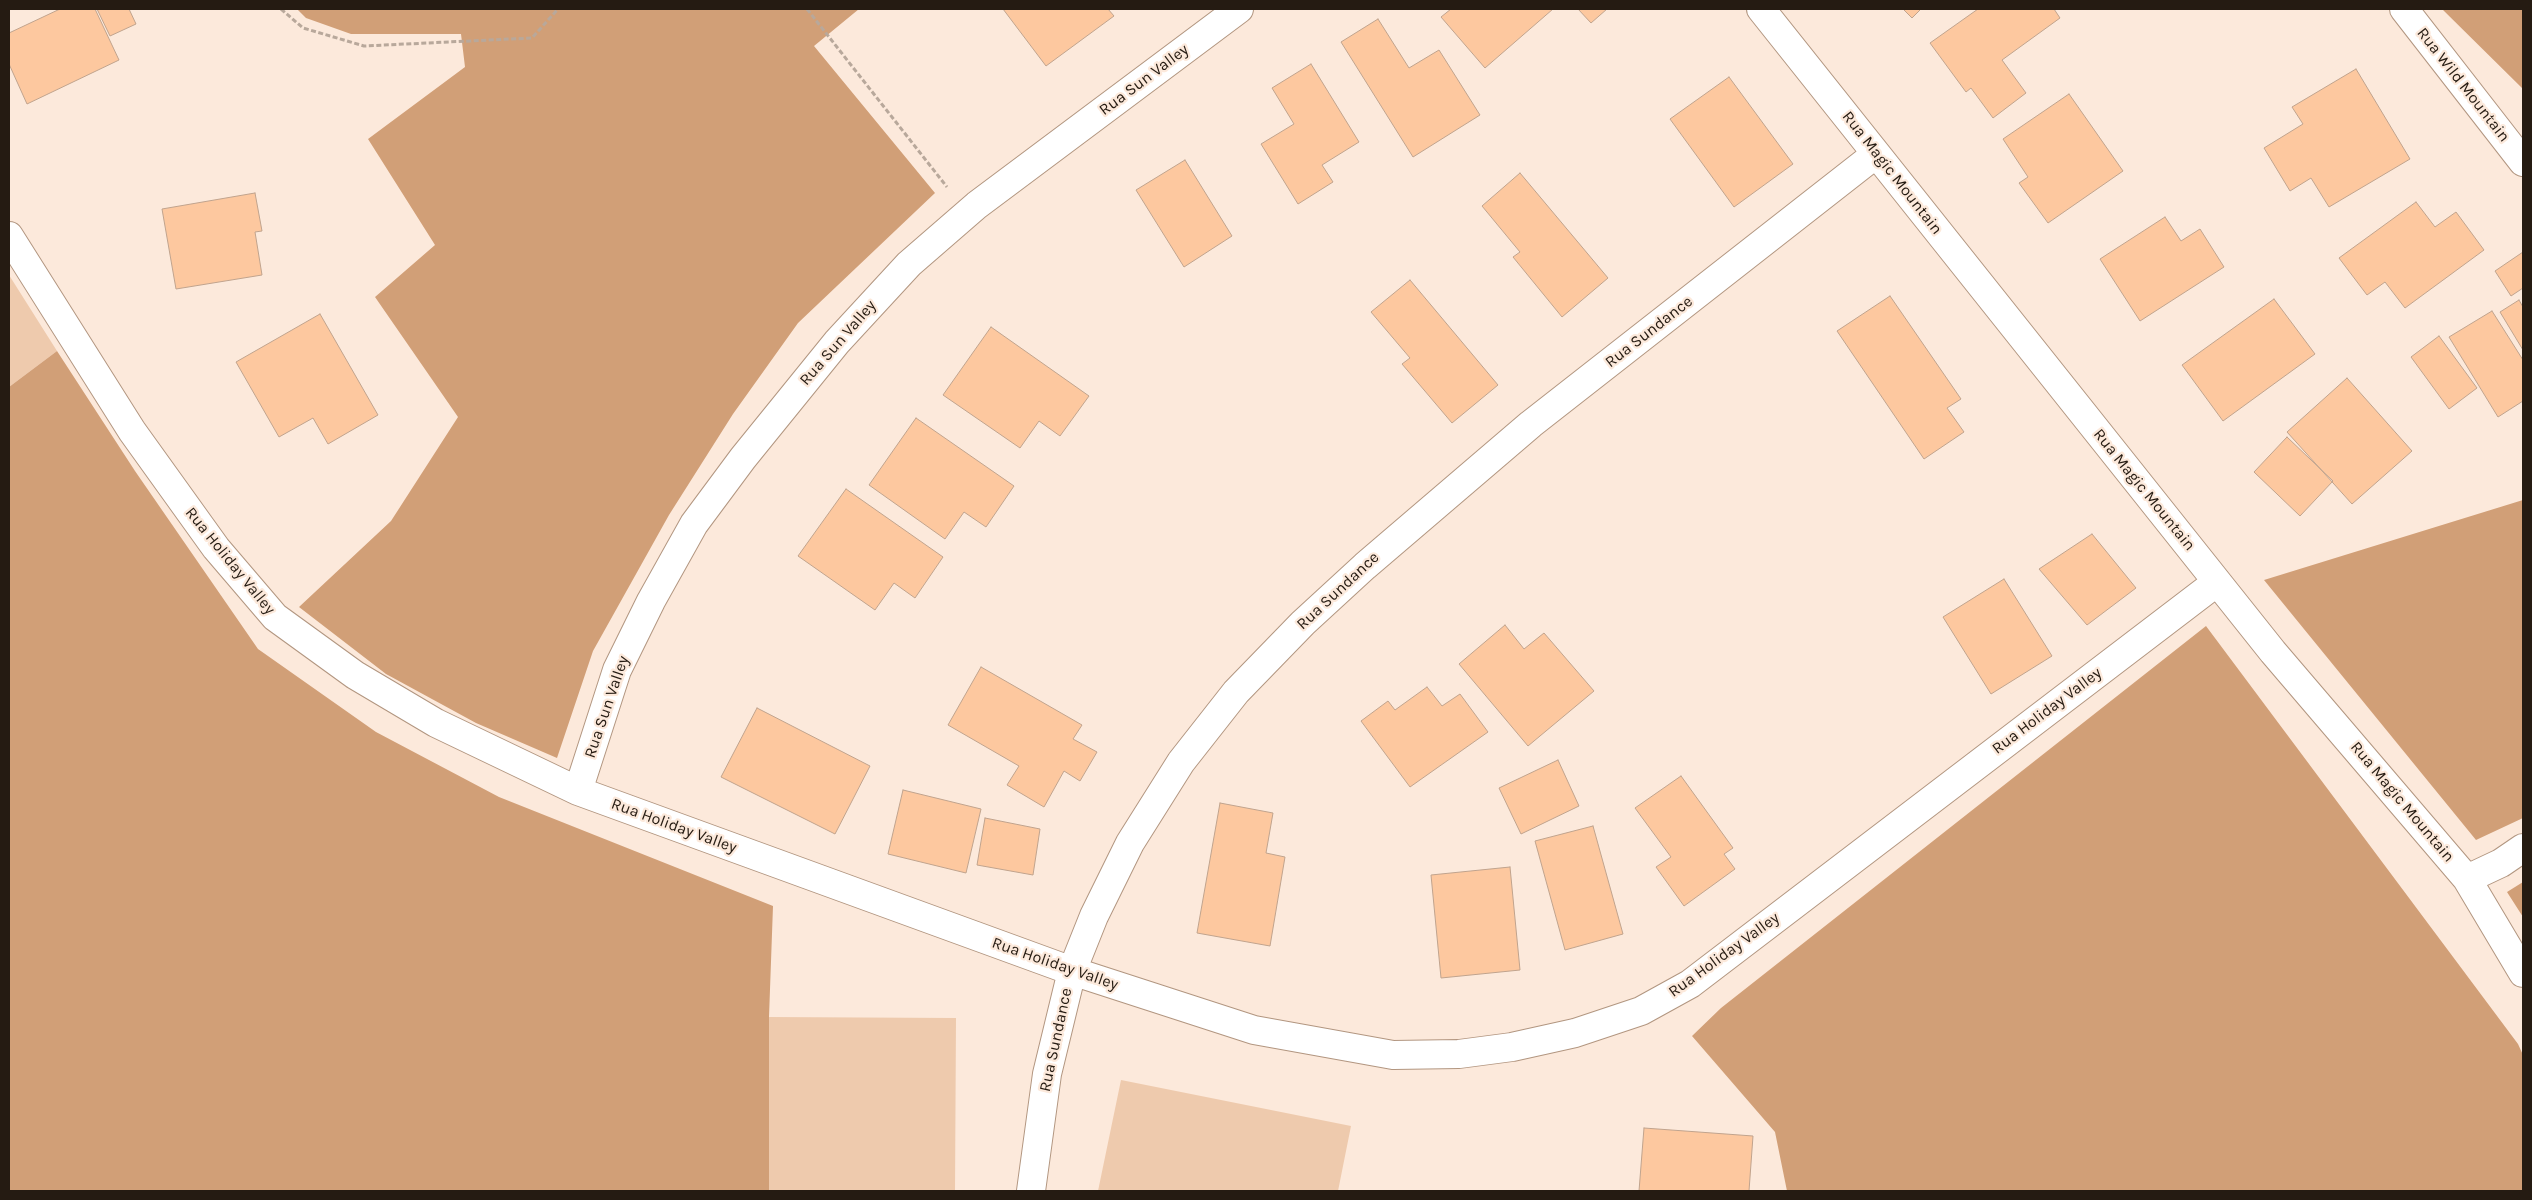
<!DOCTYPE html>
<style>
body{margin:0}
#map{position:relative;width:2532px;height:1200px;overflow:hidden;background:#fce9db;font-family:Karla,sans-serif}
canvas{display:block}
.frame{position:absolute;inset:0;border:10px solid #251b12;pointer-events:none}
</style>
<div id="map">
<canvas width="2532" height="1200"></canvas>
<div class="frame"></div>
</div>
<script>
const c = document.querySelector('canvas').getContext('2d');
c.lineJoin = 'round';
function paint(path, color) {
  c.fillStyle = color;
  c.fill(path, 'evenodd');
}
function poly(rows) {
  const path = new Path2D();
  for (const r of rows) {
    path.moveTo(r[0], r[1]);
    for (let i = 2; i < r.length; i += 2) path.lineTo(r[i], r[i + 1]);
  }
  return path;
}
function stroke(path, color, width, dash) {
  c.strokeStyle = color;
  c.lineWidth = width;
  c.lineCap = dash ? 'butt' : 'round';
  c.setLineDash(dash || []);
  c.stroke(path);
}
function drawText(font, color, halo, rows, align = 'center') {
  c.font = font + ' Karla,sans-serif';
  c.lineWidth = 4.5;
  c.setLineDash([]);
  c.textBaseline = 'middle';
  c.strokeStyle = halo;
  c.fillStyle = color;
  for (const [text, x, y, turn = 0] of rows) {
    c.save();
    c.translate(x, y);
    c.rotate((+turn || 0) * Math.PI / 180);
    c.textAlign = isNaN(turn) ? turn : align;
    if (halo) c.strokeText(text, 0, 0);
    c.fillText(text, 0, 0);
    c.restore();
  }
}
paint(poly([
 [9,275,57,351,9,387],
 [769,1017,956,1018,955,1191,769,1191],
 [1121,1080,1351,1126,1338,1191,1098,1191]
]), '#eecaad');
paint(poly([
 [297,9,859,9,814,46,935,193,798,323,733,414,669,515,593,651,557,758,476,723,386,674,299,607,391,521,458,417,375,297,435,245,368,139,465,67,461,34,351,34,306,18],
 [2442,9,2523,9,2523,89],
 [57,351,135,471,258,649,376,732,499,797,773,906,769,1017,769,1191,9,1191,9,387],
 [2523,500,2523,818,2476,840,2264,580],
 [2206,626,2518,1044,2523,1055,2523,1191,1787,1191,1775,1132,1692,1036,1721,1008],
 [2523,882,2523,917,2507,892]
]), '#d19f77');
const building = poly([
 [60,9,95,9,119,60,27,104,9,64,9,33,60,9],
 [97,9,129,9,136,24,110,36,97,9],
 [1003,9,1108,9,1114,16,1046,66,1003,9],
 [1451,9,1553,9,1485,68,1441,17,1451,9],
 [1578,9,1607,9,1591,23,1578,9],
 [1903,9,1921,9,1912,18,1903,9],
 [1978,9,2054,9,2060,18,2002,60,2026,93,1993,118,1971,88,1966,92,1930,43,1978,9],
 [1378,19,1409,68,1439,50,1480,115,1413,157,1341,42,1378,19],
 [1311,64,1359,142,1322,165,1333,182,1298,204,1261,144,1294,124,1272,88,1311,64],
 [2356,69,2410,159,2329,207,2311,178,2290,191,2264,148,2303,124,2292,107,2356,69],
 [1729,77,1793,164,1734,207,1670,119,1729,77],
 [2069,94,2123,171,2048,223,2019,183,2028,177,2003,139,2069,94],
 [1185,160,1232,236,1184,267,1136,190,1185,160],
 [1520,173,1608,278,1562,317,1513,257,1520,252,1482,206,1520,173],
 [255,193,262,231,255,232,262,275,176,289,162,209,255,193],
 [2416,202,2435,227,2456,212,2484,250,2405,308,2385,282,2367,295,2339,258,2416,202],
 [2165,217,2181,241,2200,229,2224,267,2140,321,2100,259,2165,217],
 [2523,252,2523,288,2511,296,2495,271,2523,252],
 [1410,280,1498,385,1452,423,1402,364,1410,358,1371,312,1410,280],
 [1890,296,1961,399,1947,408,1964,432,1924,459,1837,331,1890,296],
 [2274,299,2315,354,2223,421,2182,365,2274,299],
 [2519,300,2523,307,2523,350,2500,312,2519,300],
 [2492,311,2523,360,2523,401,2498,417,2449,337,2492,311],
 [320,314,378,415,328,444,313,418,279,437,236,362,320,314],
 [991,327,1089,396,1060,436,1039,421,1020,448,943,395,991,327],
 [2439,336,2477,388,2449,409,2411,357,2439,336],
 [2347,378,2412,451,2352,504,2287,432,2347,378],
 [916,418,1014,486,986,527,964,512,945,539,869,485,916,418],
 [2287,437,2333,481,2300,516,2254,472,2287,437],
 [846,489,943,557,915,598,894,583,875,610,798,556,846,489],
 [2092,534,2136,588,2087,625,2039,569,2092,534],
 [2004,579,2052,656,1991,694,1943,617,2004,579],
 [1505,625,1524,649,1544,633,1594,691,1528,746,1459,664,1505,625],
 [981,667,1082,725,1073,739,1097,752,1080,781,1064,771,1044,807,1007,785,1019,766,948,725,981,667],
 [1427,687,1442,706,1460,694,1488,732,1410,787,1361,721,1388,701,1395,710,1427,687],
 [757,708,870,766,835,834,721,777,757,708],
 [1558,760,1579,806,1521,834,1499,788,1558,760],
 [1681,776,1733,848,1724,854,1735,869,1684,906,1656,867,1671,857,1635,808,1681,776],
 [903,790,981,809,966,873,888,854,903,790],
 [1220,803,1273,813,1266,853,1285,857,1270,946,1197,933,1220,803],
 [985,818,1040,829,1033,875,977,865,985,818],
 [1593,826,1623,934,1565,950,1535,841,1593,826],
 [1510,867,1520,970,1441,978,1431,875,1510,867],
 [1644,1128,1753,1136,1749,1191,1639,1191,1644,1128]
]);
paint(building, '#fdc89f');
stroke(building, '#c0a38d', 1);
const street = poly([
 [1761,9,2273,652,2467,879,2523,973],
 [2404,9,2523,162],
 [9,236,132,431,216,548,275,617,355,675,436,723,578,791,1072,971,1254,1030,1393,1055,1459,1054,1512,1047,1575,1033,1641,1011,1690,984,2217,582],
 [578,791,617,670,651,601,694,524,743,458,837,342,909,264,977,205,1239,9],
 [2467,879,2501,863,2523,848],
 [1031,1191,1047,1074,1072,971,1094,916,1130,843,1181,762,1236,692,1303,623,1365,566,1531,424,1876,154]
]);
stroke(street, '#b29680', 30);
stroke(poly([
 [281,9,303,28,364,46,532,38,558,9],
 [807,9,947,187]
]), '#b8a89b', 3, [5, 2.5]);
stroke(street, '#fff', 28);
drawText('16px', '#251b12', '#fce9db', [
 ["Rua Sun Valley",1144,80,-37],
 ["Rua Wild Mountain",2463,85,52],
 ["Rua Magic Mountain",1892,173,52],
 ["Rua Sundance",1649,332,-38],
 ["Rua Sun Valley",838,343,-49],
 ["Rua Magic Mountain",2144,490,51],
 ["Rua Holiday Valley",230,561,51],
 ["Rua Sundance",1338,591,-43],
 ["Rua Sun Valley",607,707,-71],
 ["Rua Holiday Valley",2047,711,-37],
 ["Rua Magic Mountain",2402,802,50],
 ["Rua Holiday Valley",674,826,20],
 ["Rua Holiday Valley",1724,955,-36],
 ["Rua Holiday Valley",1055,964,19],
 ["Rua Sundance",1056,1040,-78]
]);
</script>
